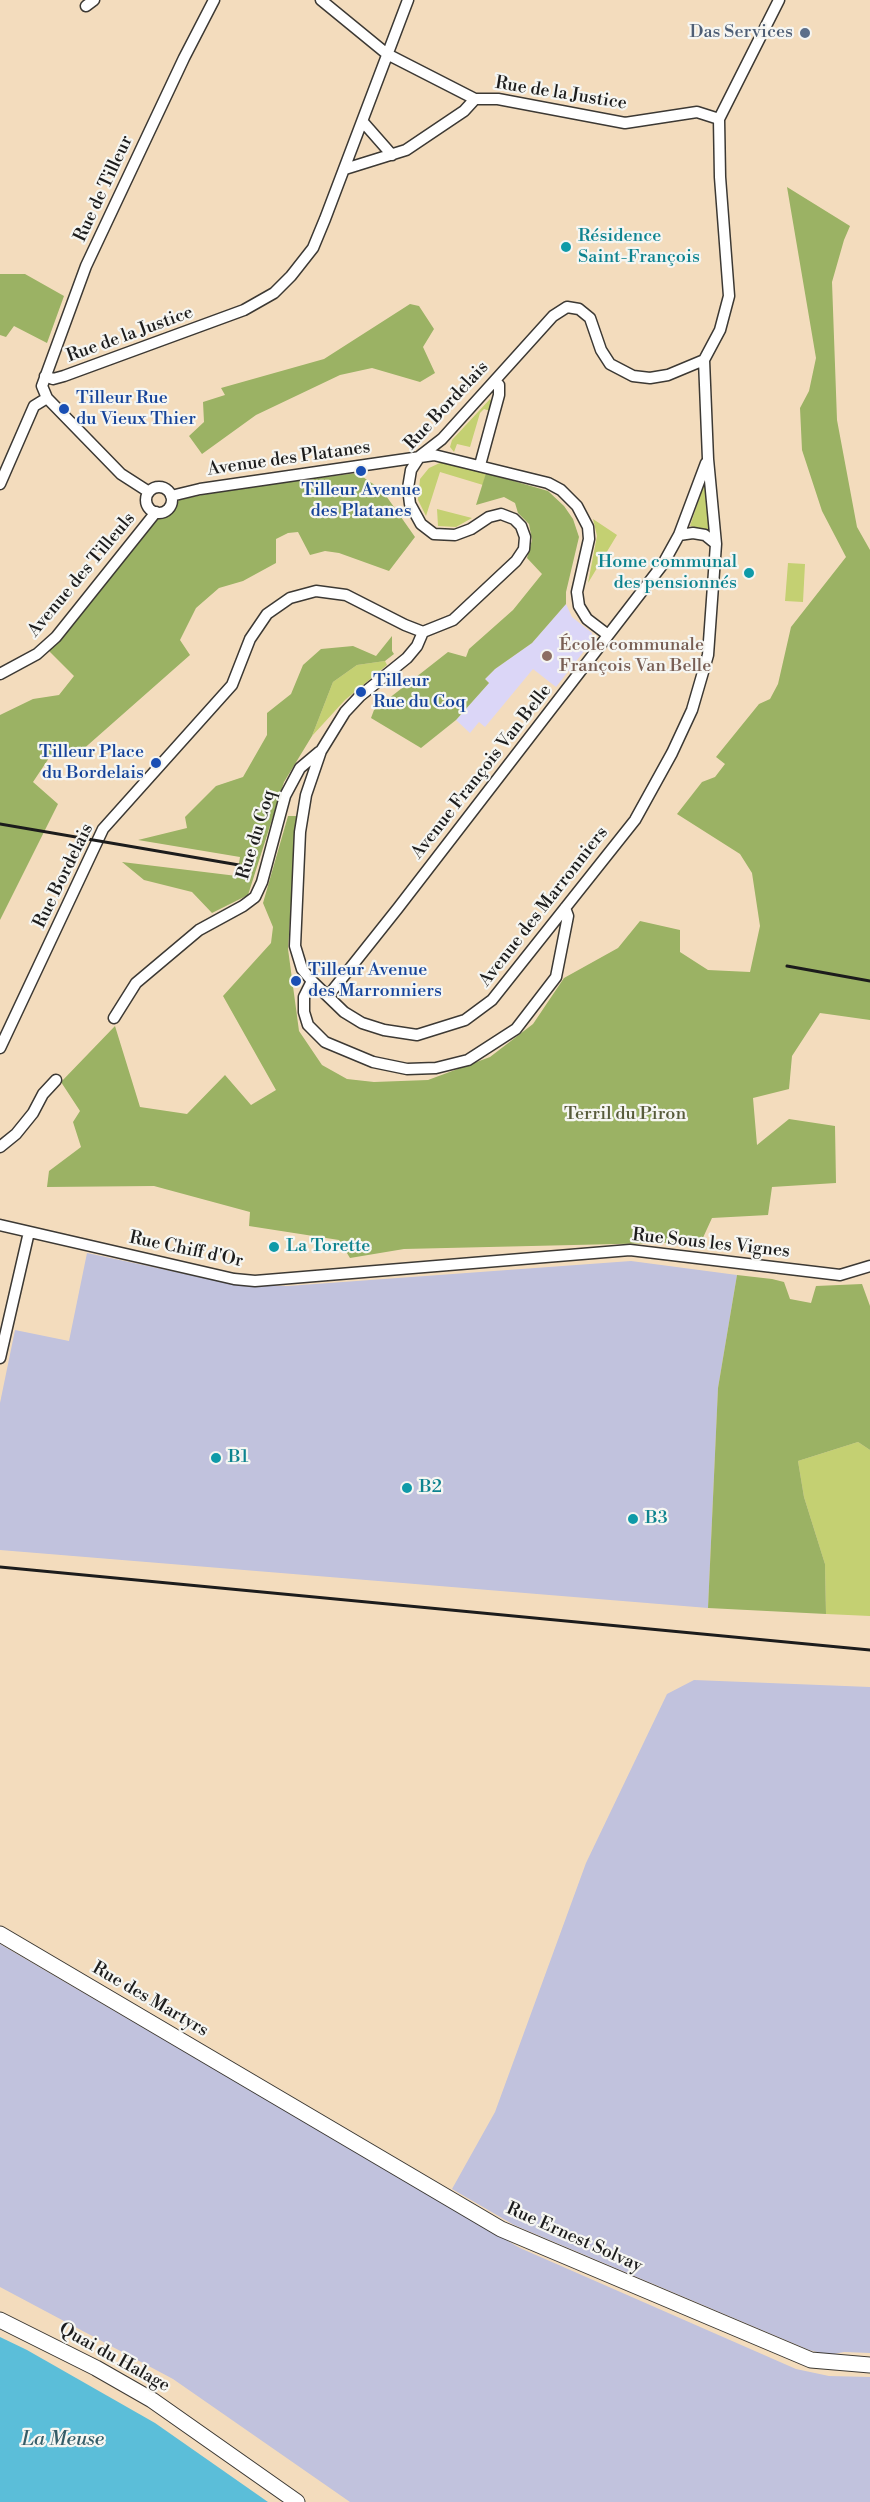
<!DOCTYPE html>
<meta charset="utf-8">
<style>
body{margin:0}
canvas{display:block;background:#f3dcbd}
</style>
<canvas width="870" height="2502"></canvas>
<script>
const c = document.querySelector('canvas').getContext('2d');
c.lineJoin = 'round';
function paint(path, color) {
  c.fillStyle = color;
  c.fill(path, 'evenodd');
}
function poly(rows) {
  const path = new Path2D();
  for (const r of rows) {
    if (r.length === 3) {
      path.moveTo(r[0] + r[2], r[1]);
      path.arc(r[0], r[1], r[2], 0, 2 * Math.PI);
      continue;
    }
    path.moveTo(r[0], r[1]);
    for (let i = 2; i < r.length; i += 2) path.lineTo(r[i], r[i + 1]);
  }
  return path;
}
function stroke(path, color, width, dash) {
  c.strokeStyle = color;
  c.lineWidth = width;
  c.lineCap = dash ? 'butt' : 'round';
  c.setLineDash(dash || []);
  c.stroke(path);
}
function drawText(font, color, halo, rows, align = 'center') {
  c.font = font + ' "Libre Bodoni",serif';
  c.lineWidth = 4.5;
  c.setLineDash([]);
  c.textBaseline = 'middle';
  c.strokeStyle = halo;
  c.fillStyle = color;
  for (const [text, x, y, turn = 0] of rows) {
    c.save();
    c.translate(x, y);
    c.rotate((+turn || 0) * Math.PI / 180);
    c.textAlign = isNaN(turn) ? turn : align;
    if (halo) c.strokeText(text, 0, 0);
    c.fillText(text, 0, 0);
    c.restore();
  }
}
paint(poly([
 [566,604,572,617,592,633,592,641,556,687,533,669,485,727,479,722,470,733,456,720,489,683,485,679,495,669,532,643]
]), '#dbd6f7');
paint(poly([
 [87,1253,237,1285,288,1286,631,1261,737,1275,718,1388,708,1608,0,1550,0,1403,15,1330,69,1341],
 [694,1680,870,1687,870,2353,844,2352,829,2355,809,2350,514,2225,452,2189,495,2112,586,1863,667,1694],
 [0,1944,520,2248,796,2369,829,2376,870,2377,870,2502,350,2502,173,2379,0,2287]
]), '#c1c2dd');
paint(poly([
 [490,399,492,402,490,411,484,409,480,413,470,447,457,444,454,452,450,447,452,440],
 [444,461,486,473,483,485,440,472,426,516,418,500,420,479,429,468],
 [704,484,707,484,710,530,690,526],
 [437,509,472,518,456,527,438,526],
 [593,519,617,535,588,583,597,536],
 [788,563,805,564,803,602,785,601],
 [385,661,387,665,345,700,312,736,333,682,357,665],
 [858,1442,870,1450,870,1616,826,1614,825,1564,804,1497,798,1461]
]), '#c4d072');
paint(poly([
 [787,187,850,226,844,240,832,282,837,420,857,527,870,550,870,1020,820,1013,792,1056,789,1089,753,1098,757,1145,789,1119,835,1126,836,1183,772,1187,768,1215,712,1218,701,1242,404,1249,350,1258,339,1240,249,1226,250,1212,154,1186,47,1187,49,1171,81,1147,73,1122,80,1111,61,1082,115,1026,140,1107,187,1114,225,1075,251,1105,276,1090,223,996,271,943,273,927,263,903,288,816,297,816,288,949,299,1031,322,1065,347,1079,374,1082,428,1080,490,1057,533,1024,564,978,618,948,640,921,680,930,680,952,708,970,750,972,760,926,752,873,740,854,677,814,702,782,715,777,725,764,716,757,759,704,770,699,778,684,791,627,846,557,822,511,802,450,800,408,809,391,816,358],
 [0,274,25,274,64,296,47,343,14,326,6,337,0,335],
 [410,304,419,306,434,329,423,347,435,373,420,382,372,368,340,375,256,415,202,454,189,436,204,422,203,402,225,395,221,388,324,359],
 [357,473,382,490,415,537,389,571,339,553,325,551,310,555,298,532,288,533,276,539,276,563,243,581,219,588,196,608,180,640,190,655,80,752,51,755,33,782,58,804,0,920,0,715,33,699,59,695,74,676,49,651,156,519,171,515,179,500,225,490],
 [486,473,548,491,564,506,573,519,579,537,566,592,566,604,532,643,495,669,485,679,489,683,456,720,421,748,371,718,374,710,448,652,466,657,469,649,513,610,542,574,527,558,532,540,529,524,518,513,515,503,504,497,476,505],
 [392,636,392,651,394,654,385,661,357,665,333,682,312,736,284,782,248,895,212,913,192,892,144,880,122,862,237,876,240,857,138,840,187,828,185,817,216,786,243,777,267,735,267,713,291,694,303,665,321,649,353,646,376,656],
 [737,1275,772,1279,784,1282,790,1299,811,1303,816,1286,862,1284,870,1306,870,1450,858,1442,798,1461,804,1497,825,1564,826,1614,708,1608,718,1388]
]), '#9bb264');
paint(poly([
 [0,2337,27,2350,155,2423,268,2502,0,2502]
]), '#5bbed9');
const street = poly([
 [321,0,387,54,475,99],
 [86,6,94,0],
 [363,122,392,155],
 [345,169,406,150,464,111,475,99,498,99,625,123,697,112,719,119],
 [45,376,53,379,64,376,244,310,274,293,291,276,313,248,325,219,408,0],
 [480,465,499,395,499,385,495,381],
 [0,484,34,406,47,398],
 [159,500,13],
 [149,492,121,474,47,398,42,386,86,266,184,58,214,0],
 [171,496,200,489,434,455,548,483,561,490,577,506,588,527,589,539,577,592,579,606,587,619,608,635],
 [679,535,693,533,705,535,716,544],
 [423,632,417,646,407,658,360,696,345,712,321,751,306,795,300,832,295,946,302,969,312,981,344,1012,362,1023,384,1030,417,1035,465,1020,492,1000,635,820,672,753,692,710,708,655,716,544,708,459,704,360],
 [0,674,37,654,56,637,156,512],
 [312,981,304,997,304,1012,308,1025,325,1042,373,1062,407,1069,436,1068,468,1060,516,1029,556,977,568,916,565,908],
 [328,996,398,908,663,564,679,535,706,463],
 [114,1018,136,983,199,930,243,906,255,897,262,882,285,796,300,768,319,752],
 [0,1048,103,829,232,685,250,639,267,614,290,598,316,591,346,595,405,625,423,632,453,620,516,561,524,549,525,537,521,526,514,519,501,514,489,517,471,529,455,535,434,534,421,524,410,504,408,488,411,470,420,456,442,439,553,316,567,307,579,309,590,318,601,350,610,364,633,376,650,378,668,375,704,360,720,330,729,296,720,177,719,119,779,0],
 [0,1147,16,1134,33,1113,43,1094,56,1080],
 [0,1225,234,1279,255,1281,630,1250,840,1275,870,1266],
 [0,1358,29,1232]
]);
const secondary = poly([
 [0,1934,501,2229,811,2360,870,2365],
 [0,2320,96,2368,152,2400,297,2502]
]);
stroke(street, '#3c3934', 13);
stroke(secondary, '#3c3934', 17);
stroke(street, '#fff', 10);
stroke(secondary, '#fff', 15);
stroke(poly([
 [0,824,239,865],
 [787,966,870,981],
 [0,1567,870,1650]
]), '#1c1c1c', 3);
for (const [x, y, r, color] of [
 [805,33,6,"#5c6f8a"],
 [566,247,6,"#0f9aa8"],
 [64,409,6,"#1a4fb4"],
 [361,471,6,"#1a4fb4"],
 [749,573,6,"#0f9aa8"],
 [547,656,6,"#8d6e63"],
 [361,692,6,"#1a4fb4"],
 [156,763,6,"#1a4fb4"],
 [296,981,6,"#1a4fb4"],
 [274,1247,6,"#0f9aa8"],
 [216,1458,6,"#0f9aa8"],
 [407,1488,6,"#0f9aa8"],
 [633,1519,6,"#0f9aa8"]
]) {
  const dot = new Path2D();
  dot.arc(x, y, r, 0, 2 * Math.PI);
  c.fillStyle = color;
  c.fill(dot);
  stroke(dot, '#f6f6f2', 2);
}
drawText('18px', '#4e5e75', '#f6f6f2', [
 ["Das Services",793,33]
], 'right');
drawText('18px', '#1c1c1c', '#f6f6f2', [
 ["Rue de la Justice",561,94,9],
 ["Rue de Tilleur",104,189,-65],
 ["Rue de la Justice",130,335,-20],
 ["Rue Bordelais",447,406,-47],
 ["Avenue des Platanes",289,459,-8],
 ["Avenue des Tilleuls",82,575,-50],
 ["Avenue François Van Belle",482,772,-52],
 ["Rue du Coq",257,835,-73],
 ["Rue Bordelais",64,876,-64],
 ["Avenue des Marronniers",544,907,-52],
 ["Rue Sous les Vignes",711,1244,6],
 ["Rue Chiff d'Or",186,1250,12],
 ["Rue des Martyrs",150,2000,30],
 ["Rue Ernest Solvay",574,2238,24],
 ["Quai du Halage",114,2358,29]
]);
drawText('18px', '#0d838f', '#f6f6f2', [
 ["Résidence",578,237],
 ["Saint-François",578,258],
 ["Home communal",737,563,"right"],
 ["des pensionnés",737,584,"right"],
 ["La Torette",286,1247],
 ["B1",228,1458],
 ["B2",419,1488],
 ["B3",645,1519]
], 'left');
drawText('18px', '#164399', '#f6f6f2', [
 ["Tilleur Rue",76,399],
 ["du Vieux Thier",76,420],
 ["Tilleur Avenue",361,491,"center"],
 ["des Platanes",361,512,"center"],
 ["Tilleur",373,682],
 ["Rue du Coq",373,703],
 ["Tilleur Place",144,753,"right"],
 ["du Bordelais",144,774,"right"],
 ["Tilleur Avenue",308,971],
 ["des Marronniers",308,992]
], 'left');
drawText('18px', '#785e54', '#f6f6f2', [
 ["École communale",559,646],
 ["François Van Belle",559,667]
], 'left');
drawText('18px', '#575b3a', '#f6f6f2', [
 ["Terril du Piron",625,1115]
]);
drawText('italic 20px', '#355d68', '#f6f6f2', [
 ["La Meuse",63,2440]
]);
</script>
